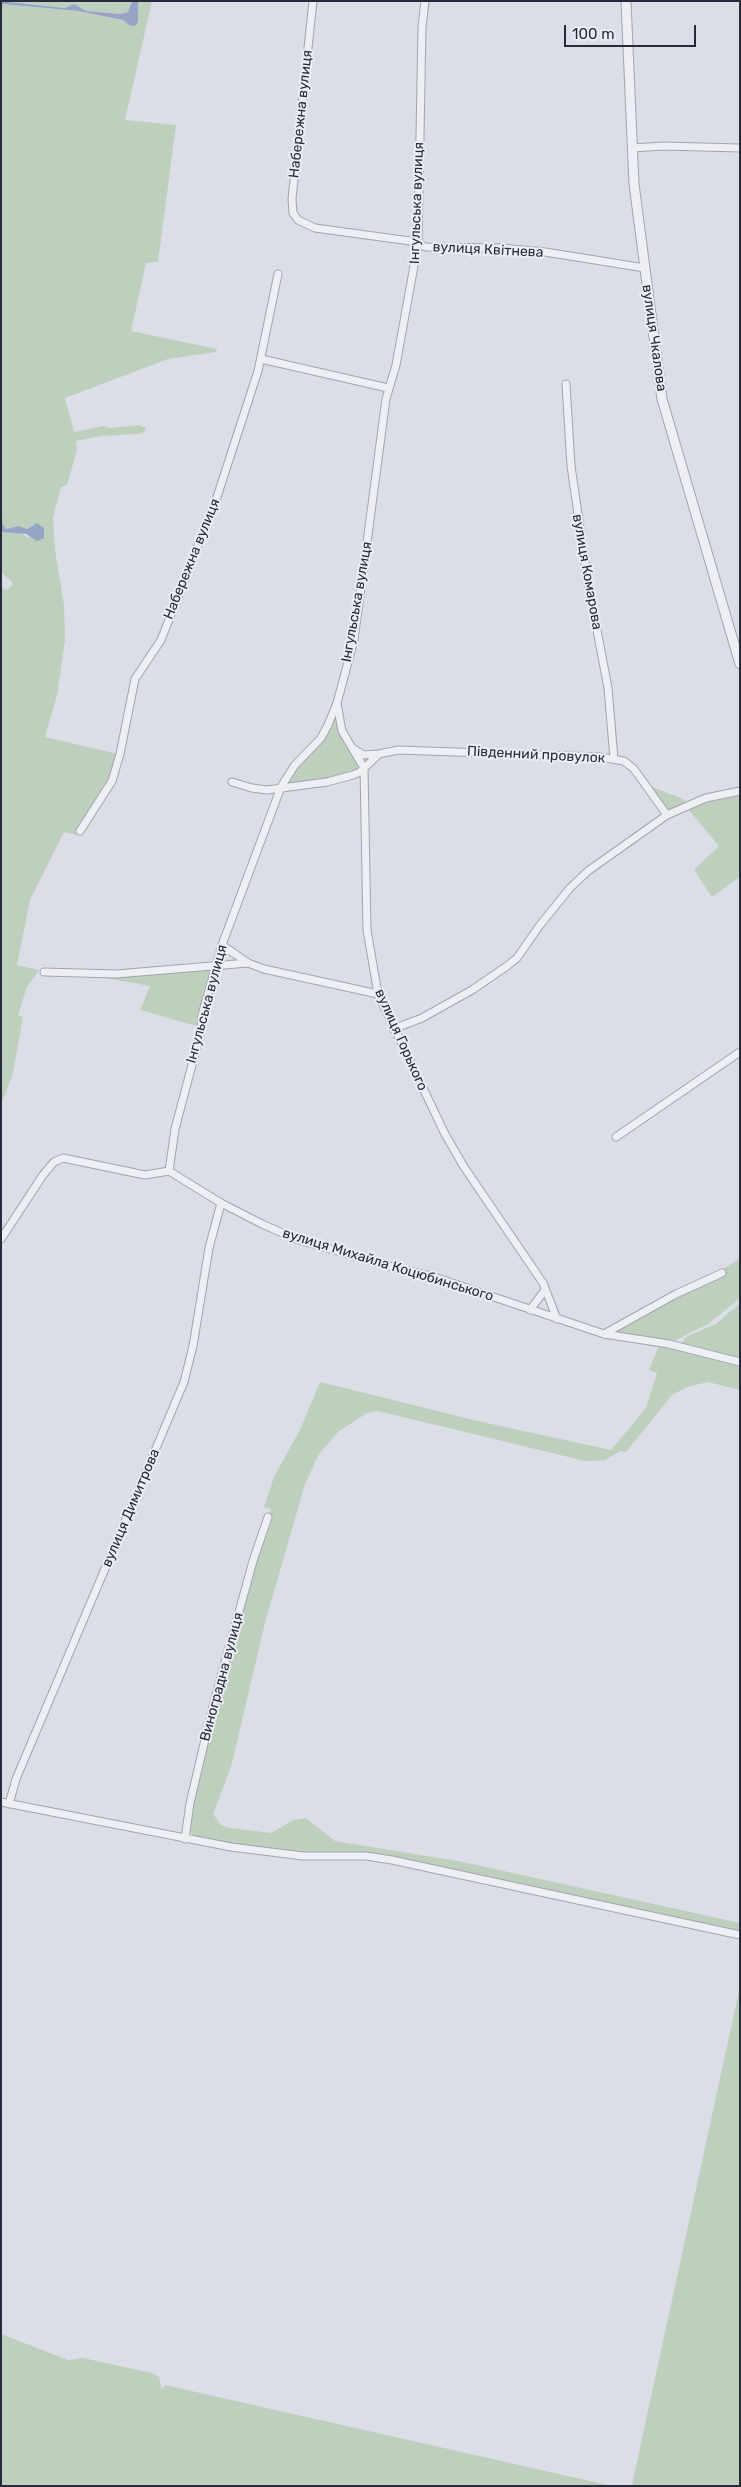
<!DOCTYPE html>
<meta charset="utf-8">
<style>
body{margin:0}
#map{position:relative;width:741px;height:2487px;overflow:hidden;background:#dbdee6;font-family:Rubik,sans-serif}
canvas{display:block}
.frame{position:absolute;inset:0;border:2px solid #262a3b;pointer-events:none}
.scale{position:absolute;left:564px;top:25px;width:132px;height:22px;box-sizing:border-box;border:2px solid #262a3b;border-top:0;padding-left:6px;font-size:15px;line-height:18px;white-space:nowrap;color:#262a3b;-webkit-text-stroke:4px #ebedf3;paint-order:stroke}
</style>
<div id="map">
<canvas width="741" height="2487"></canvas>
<div class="frame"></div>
<div class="scale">100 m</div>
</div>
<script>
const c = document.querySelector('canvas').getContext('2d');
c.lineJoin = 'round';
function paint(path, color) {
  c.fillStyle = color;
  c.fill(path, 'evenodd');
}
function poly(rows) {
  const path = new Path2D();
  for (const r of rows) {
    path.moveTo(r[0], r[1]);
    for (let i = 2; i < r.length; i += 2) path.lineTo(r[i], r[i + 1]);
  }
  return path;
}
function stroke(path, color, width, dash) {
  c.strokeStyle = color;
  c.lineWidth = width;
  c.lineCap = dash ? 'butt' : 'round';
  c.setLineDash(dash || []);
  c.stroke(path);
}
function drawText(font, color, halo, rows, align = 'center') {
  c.font = font + ' Rubik,sans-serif';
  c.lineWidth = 4;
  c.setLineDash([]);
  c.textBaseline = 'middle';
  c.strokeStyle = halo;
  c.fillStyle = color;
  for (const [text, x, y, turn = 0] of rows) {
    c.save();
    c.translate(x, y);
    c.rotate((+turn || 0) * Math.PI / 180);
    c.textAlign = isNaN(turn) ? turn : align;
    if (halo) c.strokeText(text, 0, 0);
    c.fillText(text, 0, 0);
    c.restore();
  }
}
paint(poly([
 [7,1,132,1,128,12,120,14,86,11,74,4,65,8],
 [138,1,152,1,125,120,176,125,158,262,146,263,131,331,217,349,216,352,168,359,65,398,74,432,104,426,111,428,139,425,146,428,144,432,137,434,101,436,76,441,77,450,67,485,61,487,53,517,55,550,64,605,65,641,57,695,45,737,118,754,104,794,76,835,64,832,30,900,17,965,39,970,27,987,18,1015,23,1017,13,1073,1,1104,1,588,7,590,12,585,12,582,1,572,1,532,20,533,29,538,35,524,27,529,18,526,6,529,3,525,1,509,1,4,78,11,123,20,129,25,138,22],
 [335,712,358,766,356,771,325,780,290,783,288,781],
 [652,787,683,799,686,803,668,810,662,804],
 [740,794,740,877,712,897,694,870,719,846,687,808],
 [213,970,200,1027,140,1010,150,986,83,974],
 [740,1259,740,1298,708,1324,672,1342,614,1332],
 [740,1303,740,1359,682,1344,685,1338,692,1334,716,1324],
 [659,1345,740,1365,740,1390,708,1382,687,1387,672,1395,626,1452,621,1451,605,1460,585,1461,378,1411,367,1413,338,1432,319,1454,305,1484,265,1623,231,1767,213,1814,221,1825,229,1828,271,1833,294,1820,306,1818,335,1841,463,1862,740,1923,740,1933,392,1857,366,1853,304,1853,231,1844,193,1836,188,1825,191,1804,240,1617,268,1523,271,1509,264,1507,274,1477,300,1430,320,1382,473,1420,611,1450,646,1408,657,1373,649,1370],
 [740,1986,740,2486,632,2486,633,2480],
 [1,2334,68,2360,83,2358,152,2373,159,2377,162,2389,165,2385,612,2486,1,2486]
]), '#becfbd');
paint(poly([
 [1,1,65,8,74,4,86,11,120,14,128,12,132,1,138,1,138,22,135,26,129,25,123,20,78,11,2,4],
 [1,509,3,525,6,529,18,526,27,529,37,523,44,528,44,538,37,541,26,534,1,532]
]), '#96a5c6');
const minor = poly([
 [313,1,292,199,293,213,298,220,315,228,410,241,426,247,501,248,545,252,645,268],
 [632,148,664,146,740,148],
 [261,359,388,388],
 [566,384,571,466,588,583,608,688,614,759],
 [337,703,342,731,364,768,367,930,378,994,445,1134,464,1167,543,1283,557,1319],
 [354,749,363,755,379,754],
 [232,782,252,788,267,790,327,782,353,775,360,772,379,754,398,750,599,757,624,761,634,769,667,815],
 [80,831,112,781,120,754,135,679,161,640,217,497,258,371,278,274],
 [222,945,248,963,264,969,378,994],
 [44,972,116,974,248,963],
 [393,1029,422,1018,472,990,507,966,517,958,540,925,570,888,588,871,667,815,706,798,740,791],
 [616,1137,740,1052],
 [169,1171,175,1129,201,1031,202,1015,222,945,281,787,295,765,321,738,328,725,337,703,354,640,386,399,396,365,418,244,422,27,425,1],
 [1,1239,43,1175,54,1162,63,1158,145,1175,169,1171,221,1203,262,1224,296,1239,388,1266,434,1277,604,1334,669,1344,740,1362],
 [530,1310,545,1290],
 [604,1334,676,1294,722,1273],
 [1,1802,231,1847,303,1856,366,1856,392,1860,740,1935],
 [9,1804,16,1779,184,1382,193,1346,209,1248,221,1203],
 [185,1839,190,1803,213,1706,253,1561,268,1517]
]);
const tertiary = poly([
 [626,1,634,184,662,399,740,664]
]);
stroke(minor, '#a1a4af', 9);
stroke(tertiary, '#a1a4af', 11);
stroke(minor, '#eeeff4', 7);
stroke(tertiary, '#eeeff4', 9);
drawText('14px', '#262a3b', '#ebedf3', [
 ["Набережна вулиця",301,114,-84],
 ["Інгульська вулиця",417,203,-88],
 ["вулиця Квітнева",488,250,3],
 ["вулиця Чкалова",654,338,82],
 ["Набережна вулиця",192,559,-68],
 ["вулиця Комарова",587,572,80],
 ["Інгульська вулиця",357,602,-80],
 ["Південний провулок",536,755,3],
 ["Інгульська вулиця",207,1004,-75],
 ["вулиця Горького",401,1040,66],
 ["вулиця Михайла Коцюбинського",388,1265,17],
 ["вулиця Димитрова",131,1508,-67],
 ["Виноградна вулиця",222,1677,-75]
]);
</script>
